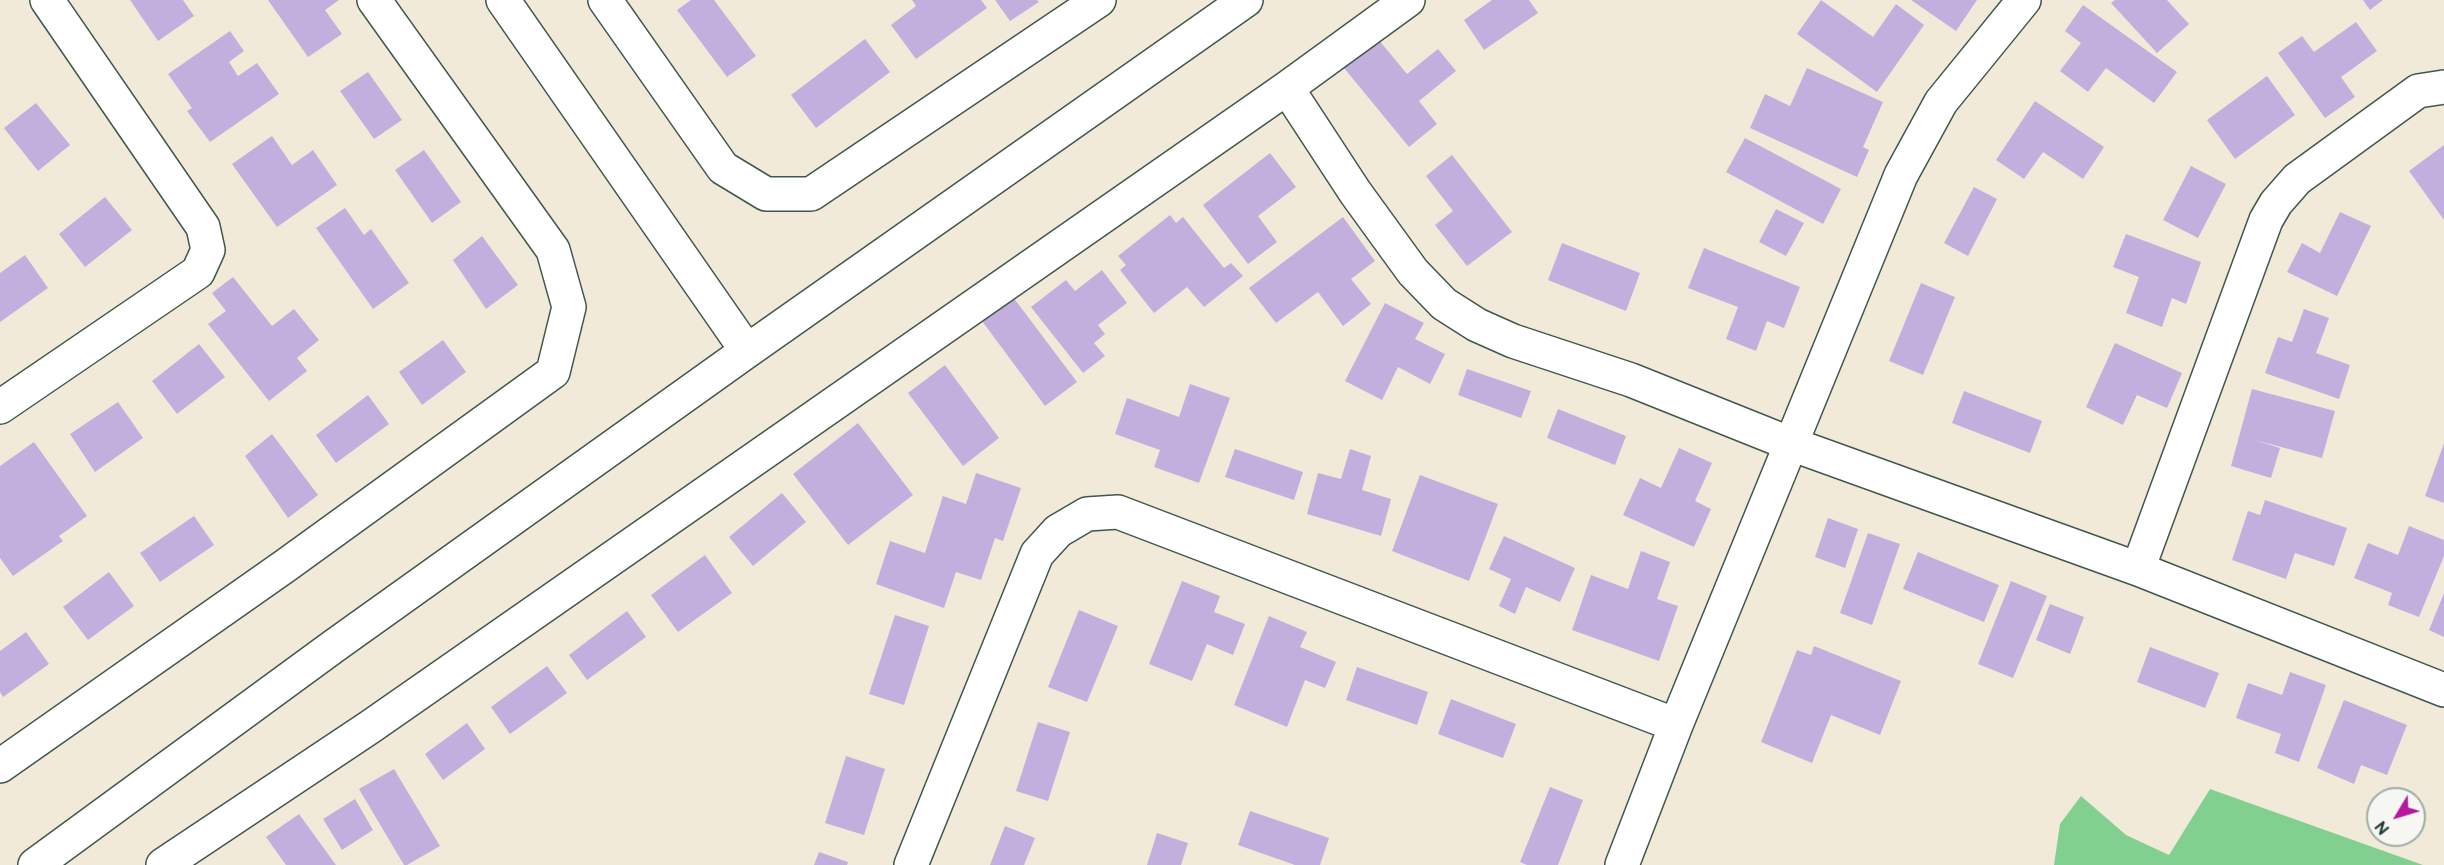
<!DOCTYPE html>
<style>
body{margin:0}
#map{position:relative;width:2444px;height:865px;overflow:hidden;background:#f2ead8;font-family:"Balsamiq Sans",sans-serif}
canvas{display:block}
.north{position:absolute;left:2366px;top:787px;width:60px;height:60px;box-sizing:border-box;background:#f6f6f2;border:2px solid #a0aca6;border-radius:50%;rotate:232deg;font-size:16px;font-weight:700;line-height:24px;text-align:center;color:#1f3d34}
.north::after{content:'';display:block;margin:auto;width:21px;height:27px;background:#b5179e;clip-path:polygon(50% 0,100% 100%,50% 72%,0 100%)}
</style>
<div id="map">
<canvas width="2444" height="865"></canvas>
<div class="north">N</div>
</div>
<script>
const c = document.querySelector('canvas').getContext('2d');
c.lineJoin = 'round';
function paint(path, color) {
  c.fillStyle = color;
  c.fill(path, 'evenodd');
}
function poly(rows) {
  const path = new Path2D();
  for (const r of rows) {
    path.moveTo(r[0], r[1]);
    for (let i = 2; i < r.length; i += 2) path.lineTo(r[i], r[i + 1]);
  }
  return path;
}
function stroke(path, color, width, dash) {
  c.strokeStyle = color;
  c.lineWidth = width;
  c.lineCap = dash ? 'butt' : 'round';
  c.setLineDash(dash || []);
  c.stroke(path);
}
paint(poly([
 [2210,789,2423,865,2054,865,2060,824,2081,796,2126,835,2169,855]
]), '#81d090');
paint(poly([
 [130,0,183,0,194,16,158,41],
 [268,0,339,0,325,10,342,34,308,57],
 [691,0,714,0,756,56,727,77,677,10],
 [912,0,981,0,987,8,916,59,891,25,916,6],
 [995,0,1037,0,1039,2,1010,21],
 [1492,0,1529,0,1538,13,1484,50,1464,20],
 [1821,0,1873,37,1896,4,1924,25,1877,92,1797,34],
 [1911,0,1977,0,1956,31],
 [2115,0,2167,0,2189,24,2157,53,2111,3],
 [2363,0,2383,0,2370,10],
 [2083,5,2177,72,2154,103,2106,68,2088,92,2060,71,2081,43,2065,31],
 [2356,22,2377,51,2341,77,2355,97,2325,118,2278,53,2302,36,2314,52],
 [230,31,244,51,229,62,238,76,257,63,279,94,210,142,187,111,192,108,168,74],
 [865,39,890,72,816,128,791,95],
 [1378,39,1407,74,1438,49,1456,71,1419,101,1437,124,1409,147,1344,68],
 [1807,68,1883,102,1863,147,1869,150,1857,177,1750,128,1765,94,1790,106],
 [368,72,402,120,374,139,340,91],
 [2267,76,2295,115,2235,159,2207,120],
 [2035,101,2104,147,2083,179,2043,152,2024,179,1996,160],
 [36,103,70,145,38,171,4,128],
 [272,136,292,165,313,150,337,185,277,227,232,164],
 [1745,138,1841,189,1823,224,1726,172],
 [2444,145,2444,220,2409,171],
 [424,150,461,202,432,223,395,170],
 [1270,153,1296,187,1258,216,1277,242,1248,264,1203,205],
 [1452,155,1512,232,1467,266,1435,225,1453,211,1426,176],
 [2191,166,2226,184,2198,238,2163,220],
 [1974,187,1997,199,1968,256,1944,243],
 [105,197,132,230,85,267,59,234],
 [345,208,364,235,371,229,409,283,373,309,316,228],
 [1776,209,1804,223,1786,256,1759,242],
 [2340,212,2371,226,2337,296,2287,272,2302,243,2320,253],
 [1170,215,1176,223,1183,217,1224,268,1231,263,1243,276,1204,307,1187,287,1154,313,1120,270,1126,265,1118,256],
 [1343,217,1375,261,1351,279,1371,304,1343,326,1318,292,1276,323,1249,288],
 [2126,234,2201,262,2186,304,2172,298,2162,327,2126,313,2139,277,2113,267],
 [482,236,518,285,486,309,453,260],
 [1562,243,1640,273,1626,311,1548,280],
 [1704,248,1800,287,1784,328,1767,321,1756,351,1726,339,1738,307,1688,288],
 [25,255,48,288,0,322,0,273],
 [1102,270,1127,303,1098,325,1105,334,1094,343,1105,356,1083,373,1031,307,1066,280,1075,291],
 [233,277,272,326,294,309,319,340,297,358,307,371,269,401,208,324,226,311,212,293],
 [1921,283,1955,297,1923,375,1889,361],
 [1013,297,1077,382,1045,406,982,321],
 [1385,303,1424,323,1415,339,1445,354,1430,384,1398,367,1382,400,1345,381],
 [2304,309,2329,318,2316,353,2350,365,2339,399,2265,373,2278,337,2292,342],
 [443,340,466,372,422,405,399,372],
 [2115,343,2182,373,2167,408,2137,395,2123,425,2086,407],
 [199,344,225,377,177,414,152,381],
 [945,365,999,438,963,466,908,393],
 [1467,369,1531,391,1521,418,1458,395],
 [1190,384,1230,398,1199,483,1154,467,1160,450,1115,434,1127,398,1179,417],
 [2252,389,2335,411,2322,458,2255,440,2280,448,2271,478,2231,466],
 [1964,391,2042,421,2030,453,1952,423],
 [368,395,389,424,336,463,316,435],
 [118,402,143,438,95,472,70,434],
 [1558,409,1626,436,1615,465,1547,438],
 [858,423,913,495,848,545,793,474],
 [272,434,318,495,288,518,245,456],
 [34,442,87,516,59,536,63,541,13,576,0,558,0,466],
 [2444,443,2444,503,2425,496],
 [1679,448,1712,463,1695,501,1711,509,1694,547,1623,515,1640,478,1661,488],
 [1235,449,1303,472,1294,500,1225,477],
 [1350,449,1371,456,1362,490,1391,499,1381,536,1307,514,1318,473,1341,479],
 [976,473,1021,488,1003,541,995,538,981,580,956,572,944,608,876,584,890,541,925,553,943,496,966,504],
 [1420,475,1498,504,1469,581,1392,551],
 [782,493,806,522,753,566,729,537],
 [2265,500,2347,528,2334,566,2295,553,2286,579,2232,560,2248,511,2260,515],
 [194,516,214,545,160,582,140,553],
 [1828,518,1858,529,1845,568,1815,557],
 [2409,526,2444,540,2444,556,2419,617,2388,605,2392,593,2354,578,2368,543,2398,555],
 [1868,533,1900,544,1872,625,1840,613],
 [1504,536,1575,568,1560,602,1526,587,1515,614,1499,606,1511,579,1489,569],
 [1641,551,1670,562,1657,599,1678,606,1659,661,1572,630,1591,575,1628,589],
 [1918,552,1999,585,1984,622,1903,589],
 [705,555,732,593,678,632,651,595],
 [109,572,134,606,88,640,63,607],
 [1182,581,1220,596,1214,612,1245,624,1233,655,1207,644,1192,681,1149,664],
 [2011,581,2047,596,2013,678,1978,664],
 [2444,593,2444,637,2429,630],
 [2050,604,2084,617,2070,654,2036,640],
 [1079,610,1118,626,1087,702,1048,687],
 [627,611,646,637,587,680,569,655],
 [895,615,929,626,904,705,869,694],
 [1269,616,1307,632,1300,647,1336,662,1325,688,1305,680,1287,727,1234,705],
 [26,632,49,664,3,697,0,692,0,651],
 [1814,646,1901,681,1880,735,1831,715,1812,763,1761,742,1797,650,1811,655],
 [2150,647,2219,673,2205,708,2137,682],
 [547,666,567,693,510,734,491,707],
 [1357,667,1428,692,1417,725,1346,700],
 [2290,672,2326,685,2299,762,2275,753,2281,734,2236,718,2248,683,2282,695],
 [1451,699,1516,724,1503,758,1438,734],
 [2344,700,2407,725,2387,775,2361,765,2354,784,2317,768],
 [1038,722,1070,732,1048,801,1016,791],
 [467,723,485,749,443,780,425,754],
 [846,756,885,769,864,835,825,823],
 [394,769,440,846,407,865,404,865,359,789],
 [1550,787,1583,800,1558,865,1527,865,1520,862],
 [355,799,373,830,342,850,323,819],
 [1250,811,1329,838,1320,865,1295,865,1238,845],
 [299,814,336,865,286,865,266,837],
 [1005,826,1035,838,1024,865,990,865],
 [1157,833,1188,843,1181,865,1147,865],
 [819,852,848,862,847,865,814,865]
]), '#c3afdd');
const minor = poly([
 [503,0,747,351],
 [605,0,723,168,766,194,811,194,1099,0],
 [1287,88,1355,192,1413,272,1444,304,1477,325,1513,341,1631,380,1791,444,2138,569,2444,690],
 [0,407,198,272,208,250,203,227,47,0],
 [2138,569,2266,220,2276,203,2297,179,2418,91,2444,87],
 [0,766,285,566,553,372,569,307,553,250,374,0],
 [35,865,334,646,747,351,1246,0],
 [163,865,370,727,1287,88,1408,0],
 [911,865,1037,554,1058,531,1087,514,1118,512,1676,725],
 [1622,865,1676,725,1901,175,1941,102,2024,0]
]);
stroke(minor, '#3f574d', 36);
stroke(minor, '#fff', 33);
</script>
